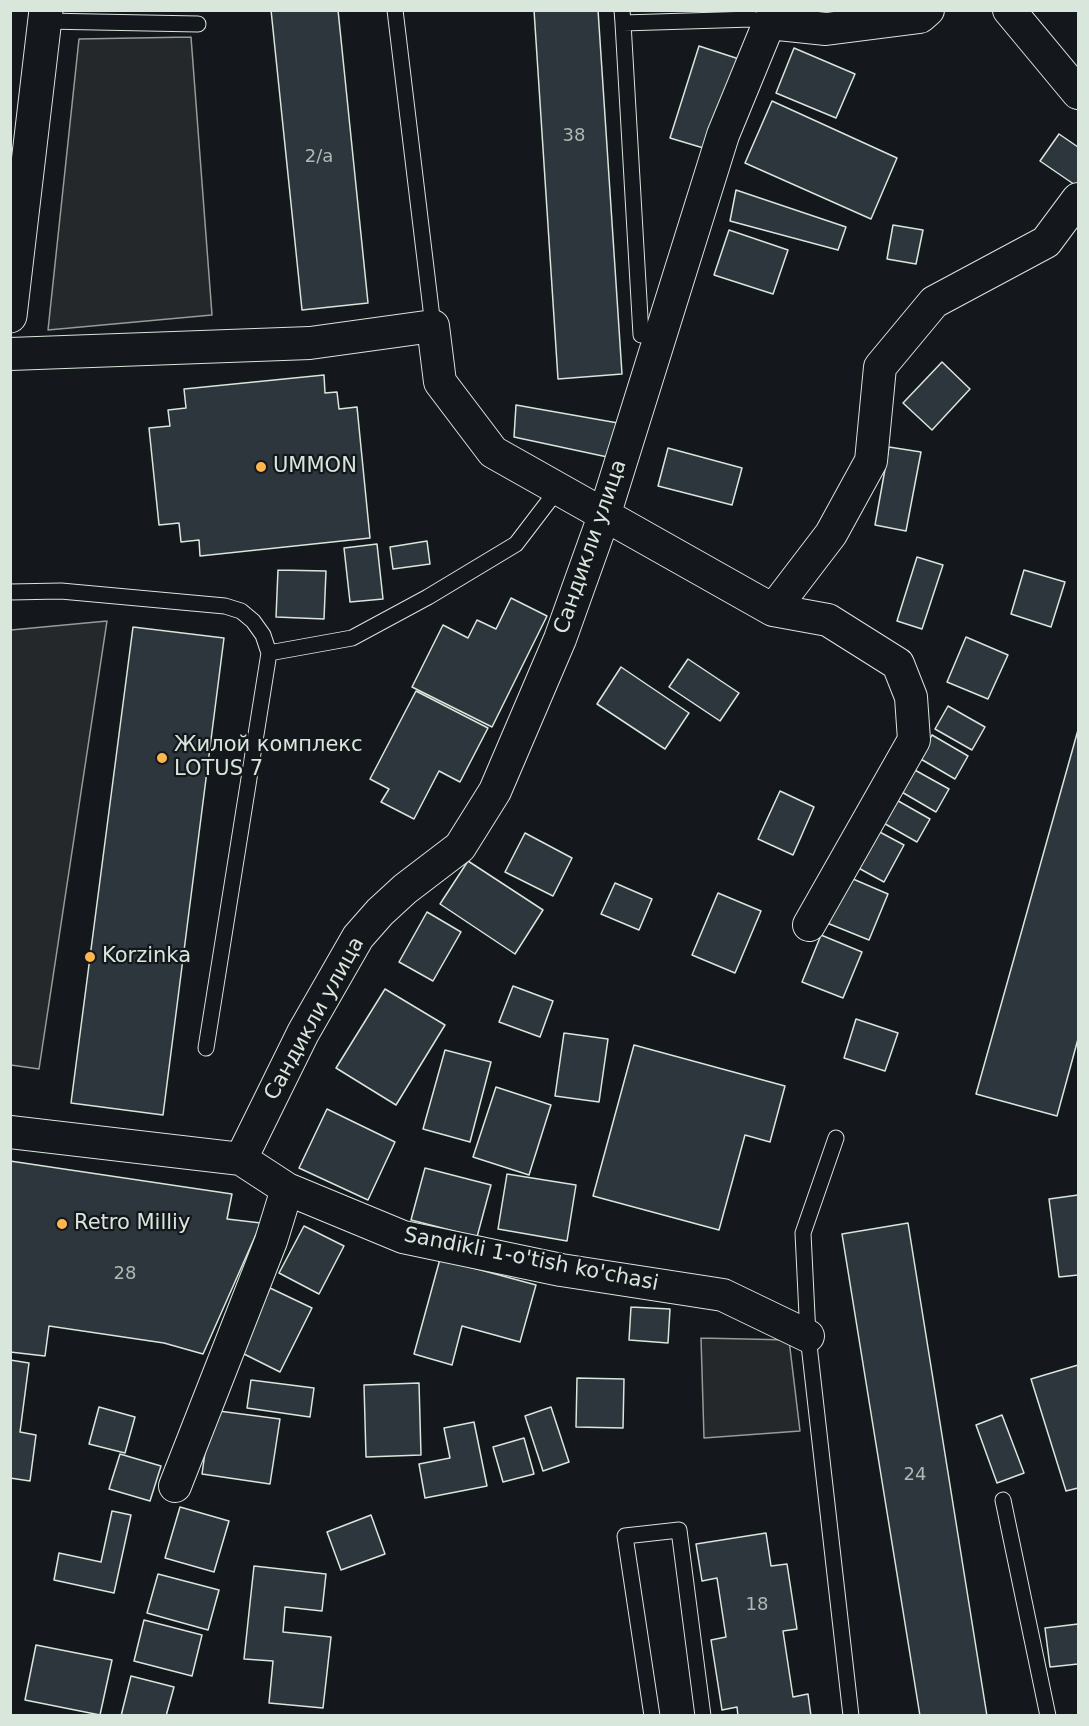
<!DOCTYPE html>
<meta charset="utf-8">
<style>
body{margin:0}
#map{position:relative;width:1089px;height:1726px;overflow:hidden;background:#14181c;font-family:"DejaVu Sans",sans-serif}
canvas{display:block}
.frame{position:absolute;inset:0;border:12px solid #d8e6dc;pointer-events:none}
</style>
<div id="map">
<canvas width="1089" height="1726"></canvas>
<div class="frame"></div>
</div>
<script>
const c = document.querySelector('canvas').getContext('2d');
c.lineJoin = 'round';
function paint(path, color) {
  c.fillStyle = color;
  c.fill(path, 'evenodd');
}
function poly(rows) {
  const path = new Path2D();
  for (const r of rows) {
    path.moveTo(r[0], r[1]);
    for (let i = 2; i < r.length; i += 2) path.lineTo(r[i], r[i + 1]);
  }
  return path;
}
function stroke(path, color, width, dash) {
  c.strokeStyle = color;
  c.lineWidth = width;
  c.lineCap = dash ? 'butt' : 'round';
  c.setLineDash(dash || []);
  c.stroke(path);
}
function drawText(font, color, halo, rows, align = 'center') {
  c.font = font + ' "DejaVu Sans",sans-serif';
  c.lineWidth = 4.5;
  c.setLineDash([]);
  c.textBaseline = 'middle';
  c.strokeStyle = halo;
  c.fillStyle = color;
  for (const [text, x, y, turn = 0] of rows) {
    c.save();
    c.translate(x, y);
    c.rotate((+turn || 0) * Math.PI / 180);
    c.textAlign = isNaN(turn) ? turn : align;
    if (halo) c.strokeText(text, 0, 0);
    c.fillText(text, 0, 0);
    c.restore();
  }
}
const parking = poly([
 [191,37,212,315,48,330,79,39,191,37],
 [107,621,39,1069,11,1065,11,630,107,621],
 [701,1338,789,1340,800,1431,704,1438,701,1338]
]);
paint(parking, '#24282b');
stroke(parking, '#939e99', 1.5);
const building = poly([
 [271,10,338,10,368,303,302,310,271,10],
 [534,10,598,10,622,374,558,379,534,10],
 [699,46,739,59,710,150,670,138,699,46],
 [794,48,855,74,836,118,776,93,794,48],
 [772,101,897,158,871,219,745,163,772,101],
 [1059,134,1078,147,1078,187,1040,161,1059,134],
 [736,190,846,227,838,250,730,221,736,190],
 [893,225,923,230,916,264,887,259,893,225],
 [729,230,788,250,773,294,714,275,729,230],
 [942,362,970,389,932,430,903,403,942,362],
 [324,375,325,393,337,392,339,409,357,407,370,538,200,556,199,540,181,542,179,523,159,525,149,428,170,426,168,410,186,408,184,389,324,375],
 [516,405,618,423,612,458,514,437,516,405],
 [889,447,921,452,906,531,875,525,889,447],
 [668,448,742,468,732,505,658,486,668,448],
 [427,541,430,564,393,569,390,547,427,541],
 [377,544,383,599,350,602,344,548,377,544],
 [917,557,943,565,922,629,897,621,917,557],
 [278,570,326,571,324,619,276,617,278,570],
 [1024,570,1065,582,1051,627,1011,614,1024,570],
 [511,598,547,616,492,727,412,687,443,625,468,638,477,620,496,629,511,598],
 [133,627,224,638,163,1115,71,1103,133,627],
 [966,637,1008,655,988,699,947,682,966,637],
 [688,659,739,693,720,721,669,687,688,659],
 [621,667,689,713,665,749,597,704,621,667],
 [416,691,488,728,460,782,439,771,414,819,381,802,389,789,370,779,416,691],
 [948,706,985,727,972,750,935,729,948,706],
 [1078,730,1078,1039,1057,1116,976,1094,1078,730],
 [932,735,968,756,955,779,919,758,932,735],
 [913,769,949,789,936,812,900,791,913,769],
 [780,791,814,807,793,855,758,839,780,791],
 [893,798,930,819,917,842,880,821,893,798],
 [874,829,904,845,884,882,853,865,874,829],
 [525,833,572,858,553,896,505,872,525,833],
 [468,861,543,910,515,954,440,904,468,861],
 [846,876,888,894,869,940,827,923,846,876],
 [615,883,652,899,639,930,601,914,615,883],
 [718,893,761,911,735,973,692,955,718,893],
 [427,912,461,932,433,981,399,962,427,912],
 [821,935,862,952,843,998,802,982,821,935],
 [513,986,553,1001,540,1037,499,1022,513,986],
 [385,989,445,1025,396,1105,336,1068,385,989],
 [856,1019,898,1033,885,1071,844,1058,856,1019],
 [564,1033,608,1039,599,1102,555,1096,564,1033],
 [634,1045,785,1086,770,1142,745,1135,719,1230,593,1196,634,1045],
 [445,1050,491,1062,470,1142,423,1129,445,1050],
 [496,1087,551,1105,529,1175,473,1157,496,1087],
 [327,1109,395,1142,368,1200,299,1168,327,1109],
 [10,1161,232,1194,227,1219,261,1223,203,1354,164,1343,49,1326,45,1356,10,1352,10,1161],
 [425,1168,491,1185,477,1237,411,1220,425,1168],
 [507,1174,576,1185,567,1241,498,1229,507,1174],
 [1078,1195,1078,1275,1059,1277,1049,1199,1078,1195],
 [908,1223,987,1716,920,1716,842,1234,908,1223],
 [304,1226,344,1246,319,1294,279,1273,304,1226],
 [440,1259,536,1285,520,1342,462,1326,452,1365,414,1354,440,1259],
 [270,1288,312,1308,280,1372,238,1351,270,1288],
 [631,1307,670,1309,668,1343,629,1340,631,1307],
 [10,1360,29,1363,20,1432,36,1435,30,1481,10,1478,10,1360],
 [1078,1365,1078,1488,1066,1491,1031,1379,1078,1365],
 [577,1378,624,1379,623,1428,576,1427,577,1378],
 [251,1380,314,1388,310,1417,247,1408,251,1380],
 [419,1383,421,1455,366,1457,364,1385,419,1383],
 [99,1407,135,1417,125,1453,89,1444,99,1407],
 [551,1407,569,1462,543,1471,525,1416,551,1407],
 [211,1410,280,1419,270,1484,202,1474,211,1410],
 [1002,1415,1024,1473,997,1483,976,1425,1002,1415],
 [474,1422,487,1486,425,1498,419,1464,450,1458,444,1428,474,1422],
 [524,1438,534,1474,503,1482,493,1447,524,1438],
 [120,1454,161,1466,150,1501,109,1489,120,1454],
 [180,1507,229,1521,214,1572,165,1558,180,1507],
 [112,1511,131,1515,114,1593,54,1580,59,1553,101,1562,112,1511],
 [371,1515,385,1554,341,1570,327,1532,371,1515],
 [766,1533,771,1566,787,1564,797,1629,783,1631,793,1697,808,1694,811,1716,738,1716,737,1707,722,1710,711,1640,726,1637,717,1578,702,1581,696,1544,766,1533],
 [254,1566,326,1574,322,1611,285,1607,283,1632,331,1637,323,1708,269,1703,273,1661,244,1659,254,1566],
 [158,1574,219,1590,208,1630,147,1613,158,1574],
 [144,1620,202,1635,192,1676,134,1661,144,1620],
 [1078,1624,1078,1664,1050,1667,1045,1628,1078,1624],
 [36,1645,112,1660,100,1715,25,1700,36,1645],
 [131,1676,174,1687,166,1716,121,1716,131,1676]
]);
paint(building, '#2c363c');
stroke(building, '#d8e6dc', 1.5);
const service = poly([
 [395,10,433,326],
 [622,10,623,23,752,19,769,23],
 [45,21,198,24],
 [623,23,641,335],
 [10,592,61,591,225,606,241,611,253,621,263,635,269,653,206,1048],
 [269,653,352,638,428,597,516,544,558,489],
 [836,1138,803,1233,808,1336,851,1716],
 [1003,1500,1048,1716],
 [652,1716,625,1536,679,1530,703,1716]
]);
const minor = poly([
 [1009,10,1078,93],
 [10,354,310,343,433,326,440,382,493,452,773,610,828,620,898,664,911,697,914,740,809,925],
 [773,610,831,534,871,461,880,367,934,302,1046,242,1078,199],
 [10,1132,241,1159,287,1189,403,1237,561,1270,723,1295,808,1336],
 [241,1159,303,1033,358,937,380,912,405,889,460,847,495,791,560,639,604,516,723,135,769,23,826,29,920,17,928,10],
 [175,1486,271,1241,287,1189]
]);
const tertiary = poly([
 [10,316,46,10]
]);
stroke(service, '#d8e6dc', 17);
stroke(minor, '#d8e6dc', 34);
stroke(tertiary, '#d8e6dc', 35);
stroke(service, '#14181c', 15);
stroke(minor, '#14181c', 32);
stroke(tertiary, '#14181c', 33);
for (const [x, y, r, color] of [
 [261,467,6,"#ffb74d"],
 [162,758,6,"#ffb74d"],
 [90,957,6,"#ffb74d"],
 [62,1224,6,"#ffb74d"]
]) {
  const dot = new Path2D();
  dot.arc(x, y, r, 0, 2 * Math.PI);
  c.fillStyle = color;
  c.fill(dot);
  stroke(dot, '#14181c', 2);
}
drawText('18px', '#adbab4', null, [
 ["38",574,136],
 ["2/a",319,157],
 ["28",125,1274],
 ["24",915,1475],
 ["18",757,1605]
]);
drawText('21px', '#d8e6dc', '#14181c', [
 ["UMMON",273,467],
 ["Жилой комплекс",174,746],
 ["LOTUS 7",174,770],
 ["Korzinka",102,957],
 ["Retro Milliy",74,1224]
], 'left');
drawText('21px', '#d8e6dc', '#14181c', [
 ["Сандикли улица",591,547,-71],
 ["Сандикли улица",315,1019,-61],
 ["Sandikli 1-o'tish ko'chasi",531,1260,11]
]);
</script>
